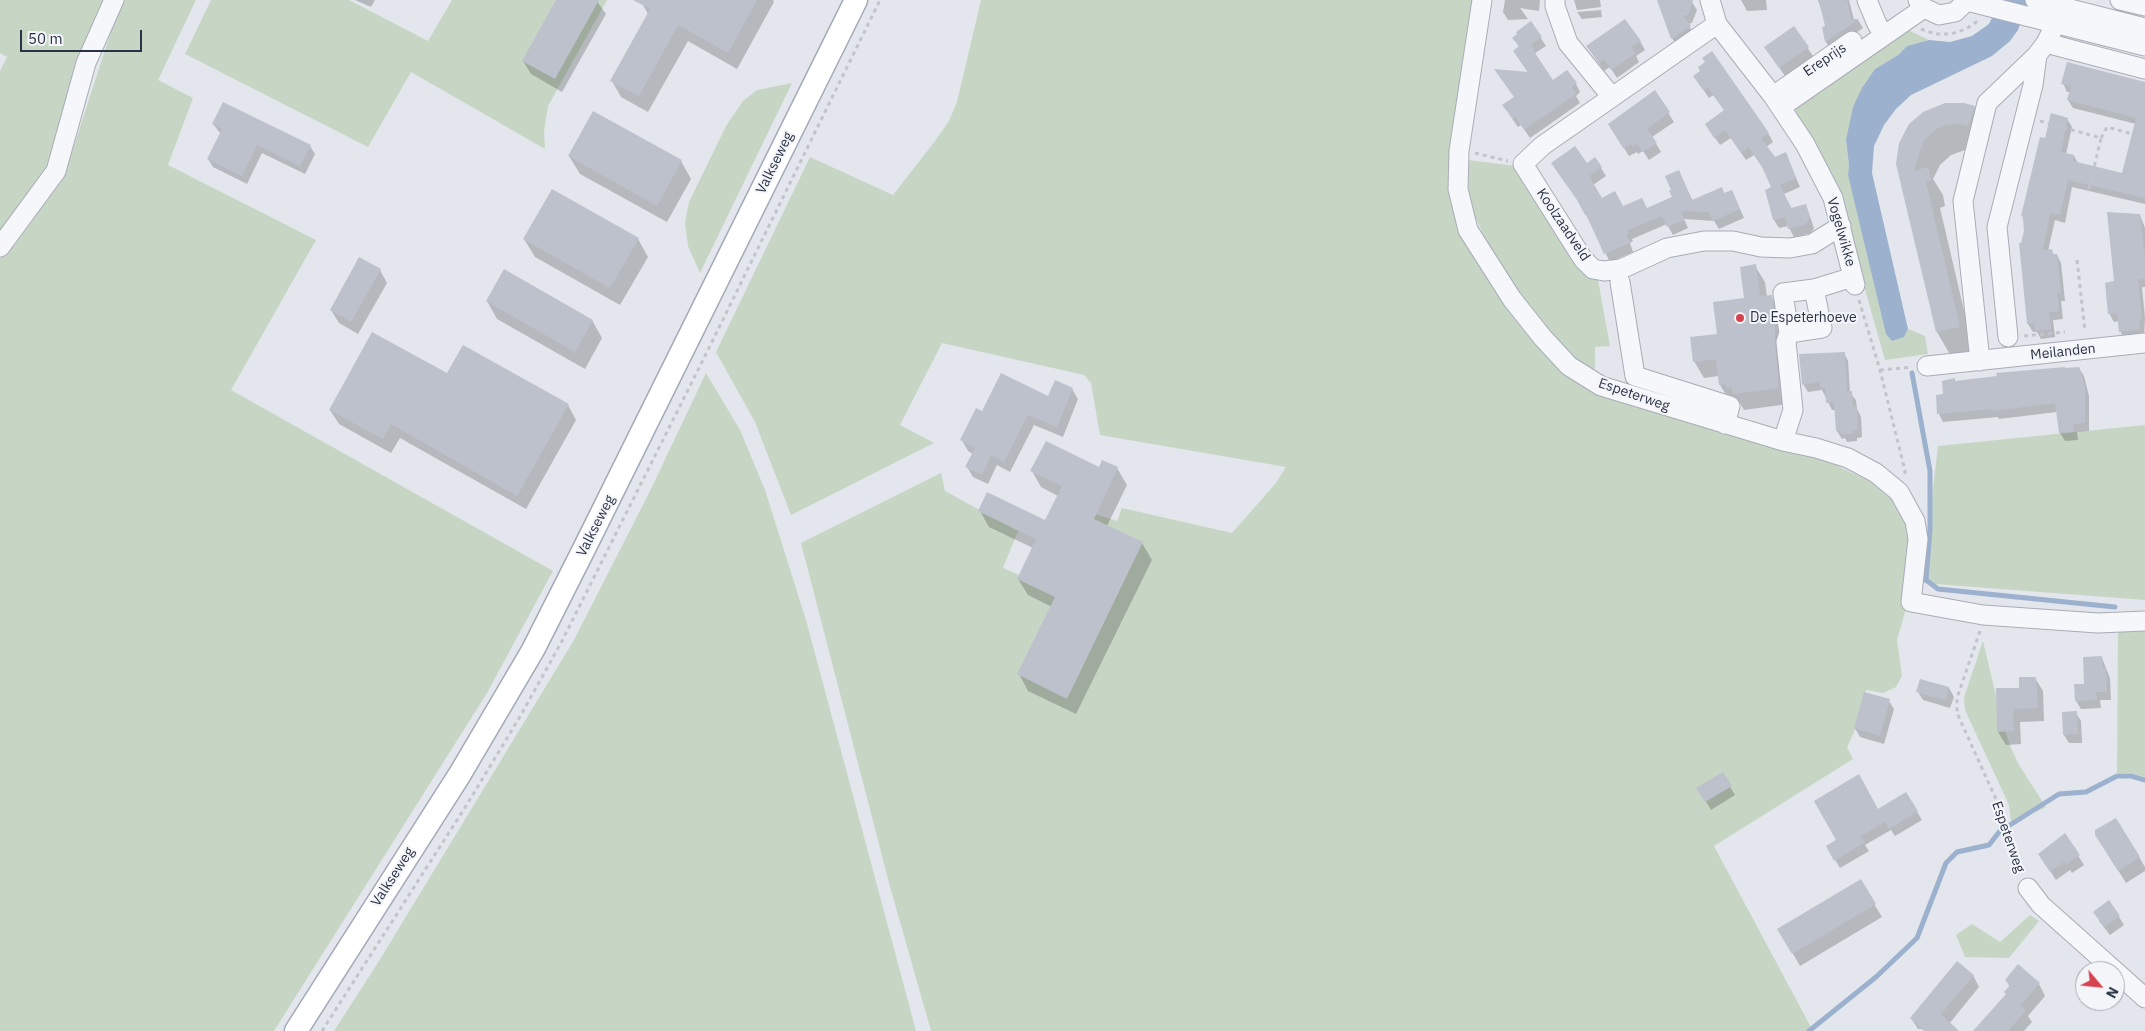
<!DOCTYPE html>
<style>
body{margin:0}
#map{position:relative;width:2145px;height:1031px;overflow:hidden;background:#e3e6ec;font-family:"IBM Plex Sans",sans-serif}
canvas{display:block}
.north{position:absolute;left:2075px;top:961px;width:50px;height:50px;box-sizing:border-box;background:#f3f5f9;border:1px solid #a3a7b1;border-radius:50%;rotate:118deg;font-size:14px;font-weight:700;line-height:20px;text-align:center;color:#2a3245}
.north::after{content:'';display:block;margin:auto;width:18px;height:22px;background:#d6434e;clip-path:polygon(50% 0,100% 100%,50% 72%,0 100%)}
.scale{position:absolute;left:20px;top:30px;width:122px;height:22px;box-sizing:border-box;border:2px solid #2a3245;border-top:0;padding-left:6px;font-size:15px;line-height:18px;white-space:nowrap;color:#2a3245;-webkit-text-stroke:4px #f3f5f9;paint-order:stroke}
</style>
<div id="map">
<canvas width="2145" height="1031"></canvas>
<div class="north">N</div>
<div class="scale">50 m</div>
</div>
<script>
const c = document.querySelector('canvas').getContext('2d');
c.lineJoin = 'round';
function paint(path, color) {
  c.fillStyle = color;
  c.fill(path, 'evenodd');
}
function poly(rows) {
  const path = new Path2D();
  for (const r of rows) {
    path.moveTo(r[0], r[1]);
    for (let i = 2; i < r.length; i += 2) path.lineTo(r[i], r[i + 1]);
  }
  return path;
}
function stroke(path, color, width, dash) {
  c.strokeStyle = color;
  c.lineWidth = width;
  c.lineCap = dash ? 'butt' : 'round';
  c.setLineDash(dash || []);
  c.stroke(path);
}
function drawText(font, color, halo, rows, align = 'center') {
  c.font = font + ' "IBM Plex Sans",sans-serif';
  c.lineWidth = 4;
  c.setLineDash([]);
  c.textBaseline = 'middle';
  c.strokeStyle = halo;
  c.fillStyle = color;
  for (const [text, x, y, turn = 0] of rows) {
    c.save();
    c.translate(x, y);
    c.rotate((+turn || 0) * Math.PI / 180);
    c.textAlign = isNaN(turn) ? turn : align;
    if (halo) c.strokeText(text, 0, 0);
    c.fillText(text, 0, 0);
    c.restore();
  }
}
paint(poly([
 [0,0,104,0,53,164,0,236,0,71,7,57,0,53],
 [124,0,196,0,158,80,193,98,168,165,316,240,231,390,553,571,487,693,274,1031,0,1031,0,254,58,177,71,155,116,16],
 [211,0,349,0,428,41,452,0,607,0,548,106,544,132,545,149,411,72,368,147,185,54],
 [981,0,1477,0,1457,207,1571,372,1815,455,1871,482,1902,508,1911,550,1911,568,1905,612,1897,640,1902,676,1896,687,1883,693,1866,690,1857,726,1847,747,1853,759,1714,846,1813,1031,931,1031,889,883,801,543,941,473,945,491,1018,531,1003,568,1057,591,1092,513,1117,521,1122,508,1232,533,1276,483,1286,467,1100,435,1091,383,1084,375,942,343,900,425,934,443,791,515,755,422,716,352,810,157,893,195,935,141,949,121,957,102],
 [1908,30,1929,40,1907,46,1898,55,1875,69,1846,140,1849,165,1848,175,1904,337,1908,329,1925,336,1928,354,1885,360,1832,173,1796,118,1796,108,1802,99],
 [792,83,700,273,688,246,685,223,689,202,726,126,743,101,757,90],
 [1468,160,1516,166,1598,280,1610,346,1595,347,1595,368,1592,371,1579,363,1556,341,1528,305,1490,249,1473,212,1469,195],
 [706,373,740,430,765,490,806,620,916,1031,334,1031,379,961,574,640,650,491],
 [2145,425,2145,600,1922,583,1938,446],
 [2145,629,2145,777,2131,773,2117,773,2118,632],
 [1983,641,2003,725,2011,748,2019,765,2046,807,2011,823,2009,805,1965,710,1964,697],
 [2030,915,2039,921,2009,958,1965,957,1956,935,1972,924,2000,942]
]), '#c7d6c4');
paint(poly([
 [2001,0,2027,0,2025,10,2018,30,2010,41,1992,56,1911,95,1896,109,1884,125,1874,146,1872,173,1908,329,1904,337,1892,341,1886,334,1848,175,1849,165,1846,140,1853,107,1862,88,1875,69,1898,55,1907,46,1929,40,1950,42,1972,36,1989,24]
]), '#9cb1cd');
paint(poly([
 [355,0,375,0,371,7],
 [557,0,596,0,606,14,562,92,531,74,523,61],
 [645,0,773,0,774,2,737,69,688,41,648,112,621,97,612,81,648,14,643,5],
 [1505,0,1540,0,1539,11,1520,8,1528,19,1508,20,1503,12],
 [1574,0,1600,0,1601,7,1577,10],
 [1662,0,1687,0,1692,2,1697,10,1692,23,1688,24,1694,35,1677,47,1672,38],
 [1741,0,1766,0,1767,10,1747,11],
 [1818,0,1849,0,1854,20,1858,20,1863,28,1831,50,1826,42,1823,28,1827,27],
 [1601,10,1602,17,1582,19,1577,12],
 [1531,23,1546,46,1535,53,1553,81,1576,84,1580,92,1576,96,1580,103,1530,138,1521,125,1518,127,1509,114,1515,98,1500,77,1529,74,1519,59,1519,47,1514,38],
 [1794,28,1813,56,1785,76,1771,56],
 [1640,41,1645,50,1636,56,1639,62,1617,78,1610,67,1604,71,1593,55],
 [1695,77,1768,133,1773,142,1766,147,1775,159,1786,154,1800,187,1784,194,1792,209,1806,205,1814,228,1811,233,1794,237,1788,226,1779,228,1774,220,1767,191,1773,188,1765,171,1754,155,1746,160,1731,138,1720,145,1711,132,1725,111,1713,95,1709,98],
 [2063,83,2145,84,2145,204,2072,187,2065,223,2055,220,2048,251,2052,251,2054,255,2057,255,2061,263,2065,301,2061,301,2063,319,2053,320,2055,337,2041,339,2037,332,2033,332,2028,324,2022,244,2026,231,2022,215,2046,139,2067,119,2072,127,2066,154,2074,156,2078,163,2123,174,2136,124,2073,108,2068,100,2070,92,2067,92],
 [1655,92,1674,122,1652,137,1661,152,1649,160,1643,151,1638,154,1637,152,1629,156,1614,132],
 [1974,107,1989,133,1983,152,1965,150,1951,155,1940,165,1933,179,1943,195,1945,206,1940,208,1974,353,1952,358,1937,332,1898,164,1900,143],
 [213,124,310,146,315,154,305,174,262,153,247,184,213,167,208,159,221,134],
 [569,156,681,161,691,179,667,222,580,174],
 [1586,164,1601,168,1606,176,1593,185,1601,200,1623,208,1647,209,1673,197,1678,171,1693,201,1725,195,1736,200,1744,218,1719,229,1714,221,1684,219,1688,228,1673,235,1667,224,1632,239,1633,241,1630,243,1633,252,1610,262,1581,205],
 [2140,215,2145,228,2145,287,2142,287,2145,318,2144,338,2125,340,2120,331,2119,321,2114,322,2109,313,2116,282],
 [524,239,638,239,648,257,620,305,535,257],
 [1755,266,1765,282,1767,297,1771,296,1781,313,1788,404,1744,410,1740,403,1730,401,1720,385,1719,376,1704,378,1694,361,1719,335,1745,299],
 [380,270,387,283,358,334,339,323,331,310],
 [487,301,592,320,602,338,585,369,497,319],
 [1844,353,1848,361,1850,393,1856,400,1857,409,1861,417,1862,437,1857,438,1857,441,1847,442,1845,438,1842,439,1837,431,1836,410,1832,410,1822,390,1808,392,1803,384],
 [2079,368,2084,376,2089,396,2089,431,2077,432,2078,440,2065,441,2060,433,2057,412,1999,419,1998,417,1943,422,1939,414,1937,396,1945,395,1954,379,1956,382],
 [447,375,568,405,576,420,526,509,400,438,391,453,339,424,330,410],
 [1072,389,1078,399,1063,437,1034,425,1010,472,997,465,988,484,973,477,967,467,973,454,968,451,962,440,983,413,1049,398],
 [1117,468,1127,485,1107,526,1142,543,1152,560,1076,714,1028,691,1019,674,1052,607,1028,595,1018,579,1033,548,989,527,980,511,1046,522,1058,496,1041,487,1032,471],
 [2102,658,2110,678,2111,700,2100,700,2101,708,2081,709,2076,701],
 [2035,678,2043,691,2044,721,2020,722,2021,744,2006,745,1998,732,2021,689],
 [1949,688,1954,697,1950,708,1923,700,1918,692],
 [1889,701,1894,709,1884,744,1860,737,1855,728],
 [2076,713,2081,721,2082,743,2069,743,2064,735],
 [1722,773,1735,795,1711,810,1698,788],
 [1906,793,1922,820,1895,836,1891,830,1865,845,1869,851,1840,868,1827,846],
 [2065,835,2084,865,2072,873,2070,870,2056,880,2045,863],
 [2105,849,2139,857,2145,867,2145,871,2126,883],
 [1860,881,1882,917,1800,966,1779,929],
 [2109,901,2124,925,2110,935,2099,921],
 [1973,975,1979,987,1949,1024,1957,1031,1918,1029,1911,1018],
 [2006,980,2039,984,2045,996,2028,1016,2032,1022,2024,1031,1975,1031,2007,995,2010,987]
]), '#0003');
stroke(poly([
 [1912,373,1930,471,1930,529,1926,580,1938,589,2115,607],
 [2010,825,2059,794,2086,792,2117,776,2131,776,2145,780],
 [1809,1031,1876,977,1917,938,1946,863,1957,852,1989,845,2000,831]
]), '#9cb1cd', 5);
paint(poly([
 [556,0,599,0,555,79,522,61],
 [633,0,757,0,728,53,678,25,639,96,610,81,650,9],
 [1657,0,1693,0,1688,15,1683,16,1691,26,1671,39],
 [1819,0,1847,0,1851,19,1859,19,1825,42,1822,27,1825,26],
 [1625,19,1641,41,1631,47,1636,53,1611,70,1604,59,1599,63,1586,46],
 [1531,21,1542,37,1531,45,1535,51,1534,52,1553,80,1567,70,1577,83,1572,87,1576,94,1524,130,1516,117,1513,119,1502,105,1514,97,1494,69,1528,72,1513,51,1519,46,1512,38,1517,34,1516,32],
 [1794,26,1809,47,1779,68,1764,47],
 [1712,51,1769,133,1761,138,1775,157,1786,152,1796,178,1780,185,1791,208,1806,204,1810,218,1806,224,1788,229,1785,217,1773,220,1765,190,1771,187,1762,167,1749,147,1741,153,1725,130,1714,138,1705,124,1724,110,1708,87,1703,90,1693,76,1700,71,1698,67,1705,62,1702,58],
 [2067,62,2145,82,2145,198,2068,180,2060,215,2050,213,2043,250,2052,249,2053,254,2057,254,2061,293,2057,293,2059,311,2049,312,2051,329,2035,331,2034,323,2027,324,2019,243,2021,243,2024,231,2023,216,2021,216,2040,137,2045,138,2051,113,2068,118,2061,152,2074,155,2073,161,2122,173,2136,118,2067,100,2071,86,2061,84],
 [1655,90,1670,112,1647,129,1657,143,1643,152,1637,144,1633,147,1631,144,1623,148,1608,124],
 [223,102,311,145,300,166,257,145,242,176,207,159,222,129,212,124],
 [1945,103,1964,103,1975,106,1968,126,1960,124,1947,125,1936,129,1925,139,1920,150,1914,171,1928,167,1931,180,1926,182,1960,327,1936,332,1896,164,1899,143,1909,124,1923,112],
 [593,111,682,160,657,206,568,156],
 [1575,146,1587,163,1595,157,1602,167,1589,176,1602,198,1615,191,1623,206,1642,198,1647,208,1672,197,1669,191,1671,190,1665,176,1679,170,1692,200,1722,187,1724,193,1732,190,1740,209,1713,221,1709,212,1681,211,1684,220,1667,227,1662,216,1628,230,1629,233,1626,234,1630,243,1604,254,1586,214,1585,215,1577,200,1551,163],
 [552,189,639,238,610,288,523,239],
 [2107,212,2140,214,2145,257,2145,279,2138,279,2142,320,2139,320,2140,329,2119,332,2117,313,2108,314,2105,283,2114,281],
 [359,257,381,269,351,322,330,310],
 [1756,264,1760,296,1772,295,1776,325,1775,325,1775,343,1779,388,1733,394,1732,387,1726,388,1726,384,1719,385,1716,359,1693,362,1690,337,1717,334,1713,302,1744,298,1740,267],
 [504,269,593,320,575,352,486,301],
 [372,332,447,373,463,345,569,404,517,496,391,424,383,439,329,410],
 [1845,352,1847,391,1852,391,1853,407,1857,407,1858,430,1853,430,1853,434,1841,434,1841,431,1836,431,1834,402,1826,403,1825,387,1820,388,1820,382,1802,385,1799,354],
 [2065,367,2065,368,2079,367,2085,386,2085,423,2073,424,2074,432,2059,433,2055,403,1993,411,1993,409,1937,414,1936,395,1943,394,1942,381,1955,378,1955,381,1997,376,1996,373],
 [1001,373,1048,396,1055,380,1073,388,1057,427,1028,415,1004,462,991,455,982,475,965,467,975,448,960,440,976,408,982,411],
 [1046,441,1099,467,1102,460,1118,467,1094,519,1143,542,1067,699,1017,674,1055,597,1017,579,1036,539,978,511,987,492,1045,520,1062,486,1030,471],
 [2102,656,2103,669,2106,668,2107,692,2096,692,2097,700,2075,701,2074,684,2084,684,2083,657],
 [2019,677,2036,677,2038,708,2013,709,2014,731,1997,732,1996,688,2019,688],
 [1920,679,1949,687,1946,700,1916,692],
 [1864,692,1890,699,1880,736,1854,728],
 [2077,711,2078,734,2063,735,2062,712],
 [1723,772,1732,786,1705,802,1696,788],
 [1859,774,1878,809,1906,792,1918,811,1889,829,1885,822,1861,836,1865,842,1834,861,1826,846,1836,840,1814,801],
 [2116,818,2140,857,2118,871,2095,835,2095,830],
 [2065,833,2080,855,2066,865,2064,862,2050,872,2038,854],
 [1861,879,1876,904,1792,954,1777,929],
 [2109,900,2120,916,2104,927,2093,912],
 [1957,961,1974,975,1941,1014,1959,1031,1924,1031,1910,1018],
 [2018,964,2040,983,2021,1005,2026,1010,2008,1031,1973,1031,2006,994,2004,992,2010,985,2005,980]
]), '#bdc1cc');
const minor = poly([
 [1482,0,1459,151,1458,189,1468,230,1512,299,1543,338,1569,366,1601,386,1783,441,1816,448,1848,458,1876,473,1899,492,1915,521,1918,539,1911,602,1983,615,2098,623,2145,621],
 [1555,0,1555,6,1568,43,1612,97],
 [1710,0,1717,24,1773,96,1805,144,1833,198,1855,285],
 [1867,0,1877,24,1884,35],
 [1918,0,1924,8,1939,15,1955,12,1968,0],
 [2035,0,2145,28],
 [2120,0,2145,6],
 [1967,1,2145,46],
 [1717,24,1542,146,1523,164,1583,259,1593,269,1604,271,1621,269,1667,248,1704,241,1733,241,1761,247,1790,248,1812,244,1841,226],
 [2046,43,2145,69],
 [1773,96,1852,41],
 [1781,107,1924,8],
 [0,247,56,171,86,63,114,0],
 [1620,282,1635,376,1730,406,1725,424],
 [1814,289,1822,328,1789,333,1783,293,1814,289,1853,277],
 [2008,337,1997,227,2033,85,2037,55],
 [1980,361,1963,201,1987,103,2037,55,2046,43,2056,23,2062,0],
 [1927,366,2145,343],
 [1783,441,1793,410,1786,342,1789,333],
 [2028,888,2041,905,2115,971],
 [2115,971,2145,998]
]);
const major = poly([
 [296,1031,460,774,533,650,585,547,856,0]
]);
stroke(minor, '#a8acb7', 21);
stroke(major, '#a2a9b8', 25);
stroke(poly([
 [1921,29,1935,34,1951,34,1966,29,1978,21],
 [2040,121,2101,138,2088,193],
 [2101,138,2107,127,2132,134],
 [1475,153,1508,161],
 [2077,260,2085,331],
 [1859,300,1880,370,1905,471,1905,475],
 [2024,336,2065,332],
 [1880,370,1912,367],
 [1980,631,1957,698,1957,713,2000,808,2013,859,2020,873],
 [322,1031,466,806,521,715,562,641,705,356,880,0]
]), '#c1c4cb', 3, [4, 4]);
stroke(minor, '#f6f7fa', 19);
stroke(major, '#fff', 22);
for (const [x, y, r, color] of [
 [1740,318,5,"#d6434e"]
]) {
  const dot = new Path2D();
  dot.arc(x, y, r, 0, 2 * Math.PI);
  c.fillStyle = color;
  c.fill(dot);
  stroke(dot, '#f3f5f9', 2);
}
drawText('14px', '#2a3245', '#f3f5f9', [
 ["Ereprijs",1825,60,-34],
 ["Valkseweg",775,163,-64],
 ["Koolzaadveld",1563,225,56],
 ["Vogelwikke",1841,232,74],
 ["Meilanden",2063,352,-6],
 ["Espeterweg",1634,395,19],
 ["Valkseweg",596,526,-63],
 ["Espeterweg",2008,837,71],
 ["Valkseweg",393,877,-57]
]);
drawText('14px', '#2a3245', '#f3f5f9', [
 ["De Espeterhoeve",1750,318]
], 'left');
</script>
